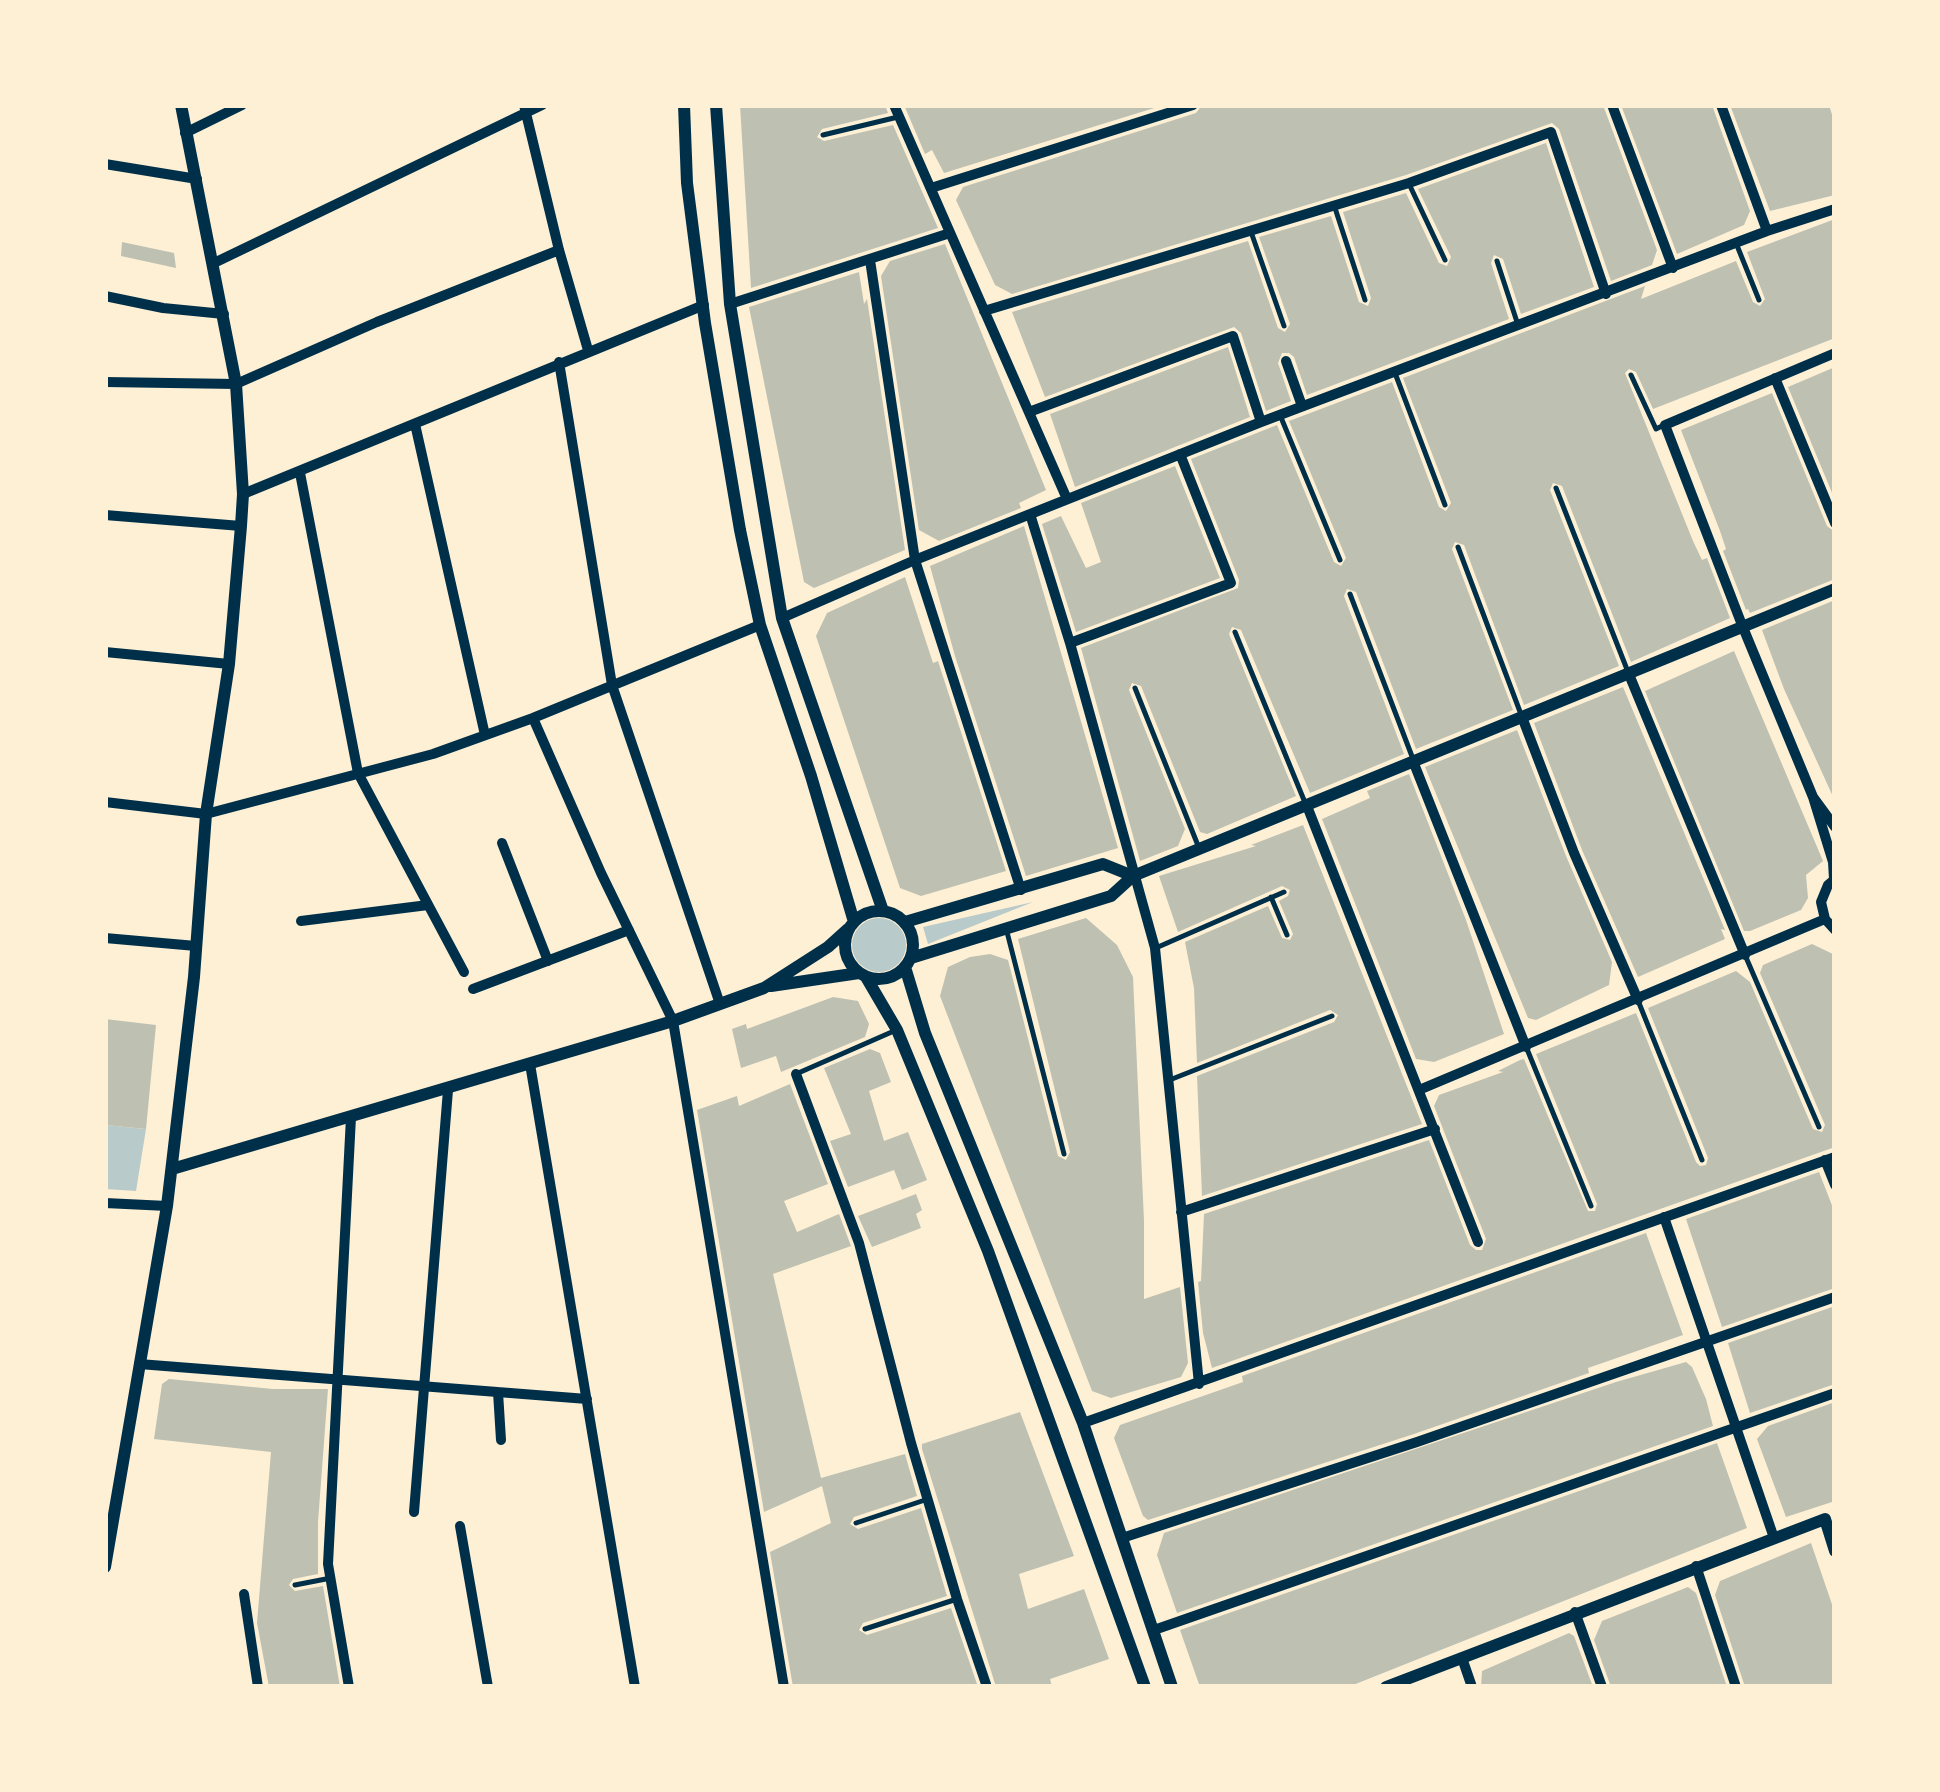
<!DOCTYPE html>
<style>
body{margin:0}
#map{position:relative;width:1940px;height:1792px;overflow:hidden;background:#fdf0d5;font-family:Poppins,sans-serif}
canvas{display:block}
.frame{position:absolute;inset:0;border:108px solid #fdf0d5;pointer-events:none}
</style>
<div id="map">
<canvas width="1940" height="1792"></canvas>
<div class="frame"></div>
</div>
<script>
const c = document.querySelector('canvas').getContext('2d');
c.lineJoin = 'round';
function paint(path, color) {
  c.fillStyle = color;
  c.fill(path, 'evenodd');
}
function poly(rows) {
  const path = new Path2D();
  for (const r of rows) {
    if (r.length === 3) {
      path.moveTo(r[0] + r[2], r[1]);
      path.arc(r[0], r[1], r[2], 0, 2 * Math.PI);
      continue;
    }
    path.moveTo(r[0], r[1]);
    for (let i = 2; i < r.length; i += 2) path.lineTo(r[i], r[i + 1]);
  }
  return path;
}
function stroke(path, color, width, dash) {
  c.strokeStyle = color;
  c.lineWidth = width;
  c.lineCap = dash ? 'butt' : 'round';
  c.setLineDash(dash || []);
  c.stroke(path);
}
paint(poly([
 [1033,902,928,944,923,927],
 [879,945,27],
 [105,1125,146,1129,136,1191,105,1189]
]), '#b9caca');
paint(poly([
 [740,105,885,105,888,113,822,129,817,137,824,141,893,125,938,228,751,288],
 [904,105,1164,105,944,173,932,150,925,154],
 [1202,105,1603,105,1657,250,1652,265,1611,281,1559,129,1552,123,1406,175,1012,294,995,285,956,200,963,187,1196,113],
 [1621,105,1712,105,1750,211,1744,225,1677,254],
 [1730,105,1829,105,1835,124,1835,195,1770,211],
 [1546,143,1594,287,1521,314,1503,259,1494,255,1491,263,1509,319,1307,395,1294,357,1289,353,1282,353,1278,363,1291,401,1266,411,1241,333,1234,327,1045,397,1012,312,1248,241,1278,328,1285,332,1290,324,1259,237,1331,216,1359,302,1368,306,1371,298,1343,212,1406,193,1439,263,1447,266,1451,257,1418,189],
 [1835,219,1835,338,1653,409,1636,372,1629,369,1625,373,1693,541,1702,560,1707,558,1730,618,1631,662,1562,486,1553,483,1550,490,1619,666,1524,705,1464,545,1455,542,1452,549,1513,710,1416,749,1356,592,1347,589,1344,596,1404,754,1310,793,1241,630,1232,627,1229,634,1296,796,1207,834,1200,832,1141,686,1132,683,1129,690,1185,829,1178,846,1140,861,1081,648,1238,588,1239,580,1191,459,1277,425,1334,562,1341,566,1346,558,1289,421,1392,382,1439,507,1446,511,1451,503,1403,378,1645,286,1641,299,1736,261,1753,302,1760,306,1765,299,1747,252],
 [122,242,174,253,176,268,121,256],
 [945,244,1046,490,1019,503,1021,508,939,541,919,530,881,276,890,261],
 [859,272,864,304,867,299,905,550,814,588,804,582,749,307],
 [1228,347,1250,417,1075,487,1050,414],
 [1835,367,1835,500,1788,387],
 [1772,393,1827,526,1835,532,1835,579,1750,613,1748,609,1746,610,1723,551,1726,549,1720,531,1681,430],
 [1175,466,1220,578,1076,632,1042,524,1061,516,1086,568,1101,562,1081,503],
 [1024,526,1118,848,1026,876,955,656,930,566],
 [905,577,933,663,938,661,1006,871,921,896,900,888,816,636,827,613],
 [1835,600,1835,801,1784,689,1762,630],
 [1734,651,1823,861,1806,875,1808,898,1801,910,1750,931,1744,931,1645,691],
 [1623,687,1725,930,1721,929,1725,939,1638,977,1582,850,1534,723],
 [1517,730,1566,856,1612,962,1609,985,1536,1020,1528,1018,1425,767],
 [1409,774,1466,920,1504,1034,1434,1062,1416,1059,1322,819,1370,798,1367,791],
 [1303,825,1422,1124,1202,1196,1197,1076,1334,1022,1338,1015,1330,1010,1197,1063,1194,988,1185,942,1268,906,1282,938,1290,940,1293,934,1279,901,1288,896,1290,890,1282,886,1178,932,1159,876,1256,846,1251,845],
 [1086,918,1117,945,1133,977,1144,1221,1144,1299,1180,1287,1188,1363,1181,1377,1111,1398,1092,1391,940,996,948,967,970,957,990,954,1008,960,1058,1156,1066,1160,1070,1152,1018,939],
 [1812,944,1835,955,1835,1147,1212,1368,1203,1333,1198,1282,1201,1281,1204,1214,1429,1140,1470,1245,1476,1250,1482,1250,1486,1239,1434,1106,1439,1095,1503,1072,1498,1071,1520,1060,1524,1059,1588,1211,1595,1211,1597,1204,1536,1054,1636,1013,1696,1162,1700,1166,1706,1165,1708,1158,1648,1008,1736,971,1750,982,1813,1129,1822,1132,1825,1125,1760,973,1763,965],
 [833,997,858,1001,869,1024,865,1037,781,1072,776,1056,741,1068,732,1029,746,1024,747,1029],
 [105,1019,156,1025,146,1129,105,1125],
 [870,1049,880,1053,891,1082,869,1091,884,1141,908,1132,927,1180,902,1190,894,1170,848,1187,830,1141,851,1134,824,1068],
 [790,1084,828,1184,784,1201,797,1232,839,1214,851,1246,773,1274,821,1478,905,1454,917,1496,854,1517,850,1524,858,1529,921,1508,947,1596,863,1623,859,1630,867,1635,951,1608,978,1687,793,1687,770,1552,831,1523,822,1486,764,1512,697,1110,737,1096,739,1106],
 [1819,1172,1835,1213,1835,1288,1722,1327,1686,1219],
 [916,1194,922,1210,916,1214,921,1228,872,1247,858,1216],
 [1646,1233,1683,1335,1588,1368,1589,1373,1414,1434,1148,1520,1143,1516,1114,1438,1120,1425,1243,1382,1242,1376],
 [1835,1306,1835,1384,1750,1413,1728,1343],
 [1686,1362,1692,1367,1706,1399,1713,1426,1177,1613,1157,1555,1164,1533,1616,1382],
 [169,1379,273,1389,328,1389,318,1522,318,1574,293,1579,289,1585,295,1591,323,1586,340,1687,269,1687,257,1623,271,1452,154,1439,162,1384],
 [1835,1402,1835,1501,1786,1517,1757,1439,1768,1426],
 [1020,1412,1074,1556,1019,1574,1028,1609,1084,1589,1109,1659,1050,1679,1052,1687,996,1687,922,1449,922,1444],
 [1717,1443,1747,1528,1348,1687,1200,1687,1180,1630],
 [1811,1543,1835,1613,1835,1687,1745,1687,1715,1595,1720,1581],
 [1688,1587,1696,1593,1727,1687,1611,1687,1594,1640,1602,1621],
 [1569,1633,1574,1636,1593,1687,1481,1687,1482,1671]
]), '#bec0b2');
stroke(poly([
 [823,135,898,117],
 [1410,186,1445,260],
 [1335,208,1365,300],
 [1250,229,1284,326],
 [1736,243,1759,300],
 [1497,261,1518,325],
 [1395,373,1445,505],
 [1631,375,1656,429,1662,426],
 [1280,415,1340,560],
 [1556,488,1628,672],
 [1458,547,1522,717],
 [1350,594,1413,759],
 [1235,632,1306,805],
 [1135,688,1199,848],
 [1271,897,1287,935],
 [1007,932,1064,1154],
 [1158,947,1284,892],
 [1745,955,1819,1127],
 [1639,1003,1702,1160],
 [1527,1049,1591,1206],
 [796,1074,894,1031],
 [1167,1081,1332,1016],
 [856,1523,928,1499],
 [295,1585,331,1578],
 [865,1629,957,1599]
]), '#003049', 5);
stroke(poly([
 [524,105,559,250,588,350],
 [894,105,1067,499],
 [1612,105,1673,268],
 [1721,105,1767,231],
 [185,133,242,105],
 [105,164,197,179],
 [931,188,1193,105],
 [870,260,915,560,1021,890],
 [214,263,542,105],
 [105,296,163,308,224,314],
 [730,304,950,233],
 [984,311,1409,183,1551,132,1606,294],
 [1286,361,1302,406],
 [559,362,612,685,720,1004],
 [1775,378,1835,523],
 [105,382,236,384,377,322,559,250],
 [1029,412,1233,336,1261,422],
 [415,424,485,735],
 [300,473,358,773,464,972],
 [243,494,704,305],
 [1030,514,1070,643,1155,948,1199,1384],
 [105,515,241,526],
 [782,618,915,560,1261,422,1767,231,1835,209],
 [1070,643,1231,583,1180,454],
 [105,652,229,664],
 [1628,672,1745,955],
 [1522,717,1574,853,1638,1000],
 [533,718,601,873,673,1021,784,1687],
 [1413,761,1526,1047],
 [1813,797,1742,625,1665,425,1835,353],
 [105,802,206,814,433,754,533,718,760,625],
 [1307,806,1478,1242],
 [502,843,548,961],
 [1834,879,1833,862,1813,797,1835,827],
 [1835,879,1828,885,1821,902,1825,919,1835,930],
 [301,921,428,905],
 [105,938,196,946],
 [473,989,629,930],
 [530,1064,635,1687],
 [796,1074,859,1243,911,1443,957,1599,987,1687],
 [1419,1090,1825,919],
 [1825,1160,1835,1185],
 [105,1203,167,1206],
 [1181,1212,1435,1129],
 [1664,1217,1774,1538],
 [139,1364,587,1399],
 [498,1392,501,1440],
 [1083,1423,1835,1157],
 [414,1512,448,1090],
 [460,1526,488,1687],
 [1122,1538,1417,1442,1835,1297],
 [1696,1566,1736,1687],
 [244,1594,258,1687],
 [1575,1612,1602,1687],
 [1154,1630,1835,1393],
 [1462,1658,1472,1687],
 [349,1687,328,1564,351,1117]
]), '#003049', 10);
stroke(poly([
 [684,105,687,183,705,323,740,530,760,625,811,776,854,922],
 [716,105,730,304,782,618,883,911],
 [879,945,34],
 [905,922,1103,864,1133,876],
 [911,958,1111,896,1133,876,1835,589],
 [905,967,925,1033,1083,1423,1172,1687],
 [866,977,897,1030,988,1251,1145,1687],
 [771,986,859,973],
 [172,1169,673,1021,764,988,828,947,848,929],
 [105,1567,167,1206,194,977,206,814,229,664,241,526,243,494,236,384,181,105],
 [1386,1687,1825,1519,1835,1551]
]), '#003049', 12);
</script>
